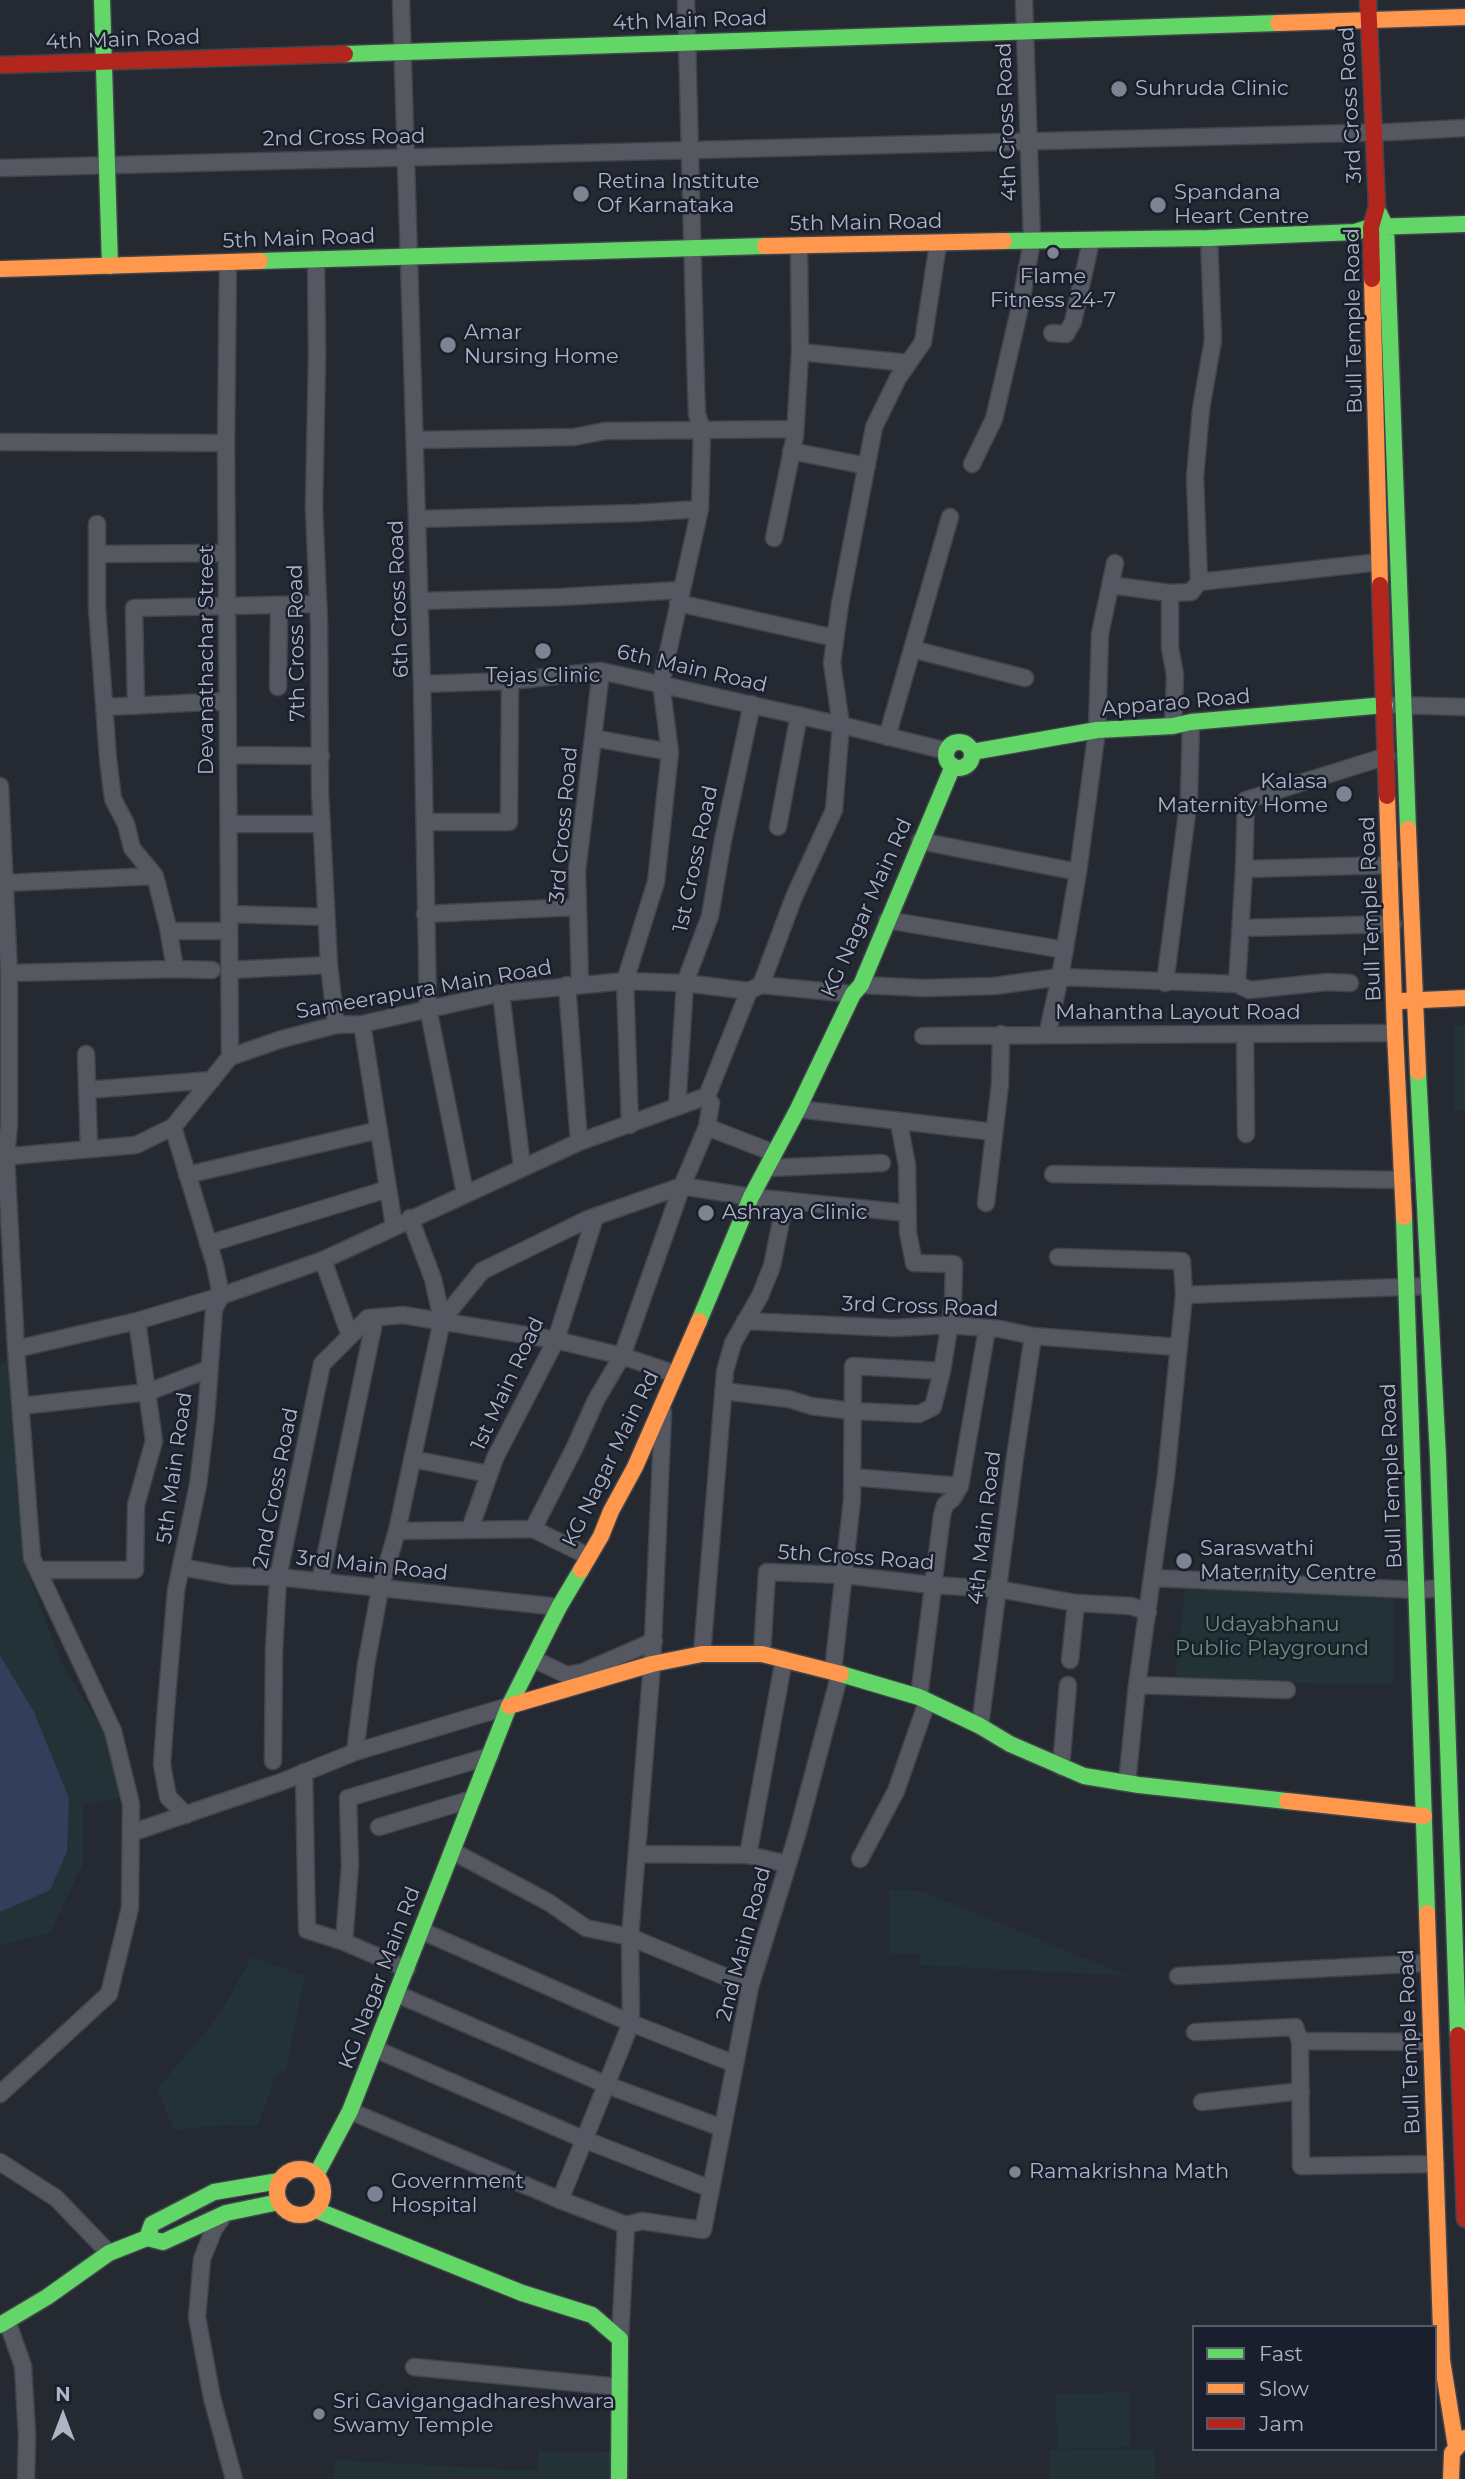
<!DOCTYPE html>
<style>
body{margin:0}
#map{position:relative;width:1465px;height:2479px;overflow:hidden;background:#252932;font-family:Montserrat,sans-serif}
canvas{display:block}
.legend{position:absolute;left:1192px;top:2325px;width:245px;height:126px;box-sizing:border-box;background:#191f2c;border:2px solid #555b69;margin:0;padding:9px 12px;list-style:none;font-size:21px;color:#aeb4c4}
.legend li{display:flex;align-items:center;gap:14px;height:35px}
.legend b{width:35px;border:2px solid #555b69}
.north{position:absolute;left:28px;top:2381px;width:70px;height:70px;-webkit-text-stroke:5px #191f2c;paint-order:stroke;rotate:0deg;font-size:19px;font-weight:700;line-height:28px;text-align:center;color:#aeb4c4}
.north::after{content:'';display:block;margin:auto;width:24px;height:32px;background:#aeb4c4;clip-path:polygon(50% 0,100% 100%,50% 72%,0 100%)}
</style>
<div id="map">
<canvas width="1465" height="2479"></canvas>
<ul class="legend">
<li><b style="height:9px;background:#63d668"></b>Fast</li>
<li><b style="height:9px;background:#ff974d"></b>Slow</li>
<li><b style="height:9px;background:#b3261e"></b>Jam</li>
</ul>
<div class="north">N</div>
</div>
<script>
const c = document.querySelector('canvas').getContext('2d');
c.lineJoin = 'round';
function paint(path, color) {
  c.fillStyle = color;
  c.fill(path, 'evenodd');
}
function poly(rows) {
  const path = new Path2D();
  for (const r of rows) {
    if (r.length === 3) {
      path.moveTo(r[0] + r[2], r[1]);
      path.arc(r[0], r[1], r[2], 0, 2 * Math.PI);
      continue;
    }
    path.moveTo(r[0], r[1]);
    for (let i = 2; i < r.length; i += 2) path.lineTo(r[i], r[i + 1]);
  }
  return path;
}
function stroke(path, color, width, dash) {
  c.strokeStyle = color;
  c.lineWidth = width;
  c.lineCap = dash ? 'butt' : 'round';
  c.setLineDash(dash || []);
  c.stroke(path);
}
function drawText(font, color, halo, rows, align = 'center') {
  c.font = font + ' Montserrat,sans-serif';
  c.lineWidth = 5;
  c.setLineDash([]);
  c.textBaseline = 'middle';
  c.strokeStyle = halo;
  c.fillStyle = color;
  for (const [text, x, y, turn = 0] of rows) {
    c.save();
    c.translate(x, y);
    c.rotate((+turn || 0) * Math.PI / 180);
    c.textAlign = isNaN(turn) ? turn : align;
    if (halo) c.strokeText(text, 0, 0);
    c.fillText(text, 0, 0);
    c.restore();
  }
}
paint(poly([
 [1465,1025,1465,1110,1455,1111,1454,1026],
 [10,1359,17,1497,27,1570,61,1663,113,1747,120,1797,83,1805,83,1864,50,1933,0,1946,0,1912,50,1889,67,1852,69,1798,34,1712,0,1655,0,1365],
 [1185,1589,1393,1594,1393,1684,1175,1682],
 [889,1890,921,1891,1129,1976,920,1965,920,1953,889,1953],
 [252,1957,305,1975,286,2070,276,2075,258,2126,222,2125,174,2130,157,2089,218,2017],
 [1130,2392,1131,2447,1057,2449,1056,2394],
 [1155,2449,1155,2479,1049,2479,1049,2450],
 [538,2451,614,2452,613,2479,332,2479,336,2460,537,2471]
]), '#223237');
paint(poly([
 [0,1655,34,1712,69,1798,67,1852,50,1890,0,1912]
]), '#333f5a');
const street = poly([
 [401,0,422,684,428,1008,465,1193],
 [0,168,1391,132,1465,128],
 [316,259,317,356,314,508,319,623,320,793,329,965,336,1025],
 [228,262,226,443,230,1057],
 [1052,333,1066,334,1073,322,1091,241],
 [800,352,908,363],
 [415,440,574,437,605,431,795,429],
 [0,442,226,443],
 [791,451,867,466],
 [972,464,994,419,1020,307,1032,241,1024,0],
 [417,519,637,513,700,509],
 [97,524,97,607,108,759,113,799,126,824,132,848,155,876,168,927,175,969],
 [774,538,795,436,800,352,799,245],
 [98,554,227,553],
 [1199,582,1380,562],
 [1110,585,1170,593],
 [420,601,561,597,681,590],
 [678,603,835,638],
 [912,649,1025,678],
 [422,684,510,681,601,671,841,725,947,751],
 [278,687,279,605],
 [1394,705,1465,707],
 [136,706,134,608,318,604],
 [106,707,228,701],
 [1173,726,1175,675,1170,648,1170,593,1191,592,1199,582,1195,477,1201,409,1213,340,1209,238],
 [887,737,950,517],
 [593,738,670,752],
 [228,755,321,756],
 [0,786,9,973,9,1124,6,1157,16,1349,32,1558,113,1731,131,1804,130,1908,109,1994,0,2094],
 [425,822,509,822,510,681],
 [229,824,322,824],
 [778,827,799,715],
 [920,841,1078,872],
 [1244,869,1246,800,1387,756],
 [4,883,155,876],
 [229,914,326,917],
 [425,914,577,907],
 [887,920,1065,950],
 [1241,928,1393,924],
 [169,931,229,931],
 [229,970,329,965],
 [9,973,175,969,212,970],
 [1165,983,1189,798,1191,722],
 [580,984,577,871,601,671],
 [1237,984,1244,869,1391,865],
 [567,985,579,1142],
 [761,985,794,897,834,810,841,725,832,663,840,604,874,427,898,378,923,342,938,244],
 [861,985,924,988,994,986,1060,977,1237,984,1249,990,1327,982,1350,983],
 [501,993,522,1167],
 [362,1024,394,1226],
 [1245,1034,1246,1134],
 [1047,1035,1060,977,1078,872,1097,730,1100,634,1115,563],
 [923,1036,1395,1033],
 [86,1054,89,1149],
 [87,1090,212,1080],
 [677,1107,685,983,710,916,723,840,752,704],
 [798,1109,994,1132],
 [630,1125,625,981,656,882,670,752,661,683,700,509,702,429,697,414,696,387,686,0],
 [173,1127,215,1265,221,1296,214,1309,206,1418,198,1485,176,1590,166,1708,162,1764,168,1797,186,1815],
 [707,1127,774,1153],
 [0,1157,136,1145,173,1127,230,1057,282,1039,336,1025,362,1024,501,993,625,981,685,983,749,991,761,985,853,994],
 [767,1168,882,1163],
 [1053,1174,1403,1180],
 [187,1175,379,1130],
 [986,1203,1000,1084,1001,1034],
 [208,1244,388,1189],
 [1058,1257,1182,1261,1184,1295,1166,1476,1137,1685,1127,1783],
 [323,1260,350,1336],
 [1184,1295,1429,1286],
 [442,1320,482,1271,588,1219,682,1186,751,1197,907,1213],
 [745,1321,894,1328,950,1325,1000,1329,1033,1336,1177,1347],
 [16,1349,137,1321,221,1296,323,1260,579,1142,707,1096,749,991],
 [723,1391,789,1399,811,1406,852,1411,919,1414,933,1407,942,1371,953,1303,954,1264,914,1263,908,1233,907,1165,899,1123],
 [21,1406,148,1392,209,1369],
 [412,1459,489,1474],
 [852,1477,960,1486],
 [470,1529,495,1458,556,1340,595,1217],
 [533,1529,575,1447,596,1400,622,1356,682,1186,707,1127,711,1103],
 [397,1531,533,1529,588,1556],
 [181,1567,231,1576,278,1577,559,1607],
 [38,1570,135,1570,136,1505,154,1441,137,1321],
 [1153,1578,1417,1590,1442,1588],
 [320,1582,375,1318],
 [702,1654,725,1371,733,1343,760,1296,772,1266,785,1201],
 [762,1654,767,1572,844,1575,932,1585,998,1589,1076,1603,1131,1606,1148,1612],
 [533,1659,567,1675,583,1672,654,1641],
 [1070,1660,1076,1603],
 [833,1671,852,1500,853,1366,942,1371],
 [1137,1685,1287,1690],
 [919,1697,942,1515,945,1505,953,1498,960,1486,987,1329],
 [980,1726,1015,1457,1033,1336],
 [355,1752,366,1665,380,1589,397,1531,442,1320,433,1279,410,1218],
 [273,1761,274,1651,278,1577,322,1364,368,1318,403,1315,556,1340,622,1356,676,1374],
 [1061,1767,1068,1685],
 [304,1772,307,1930,344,1942],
 [379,1827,472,1799],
 [131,1833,281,1782,355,1752,509,1706],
 [452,1851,548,1902,586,1928,630,1937,750,1987],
 [638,1854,748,1855,784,1659],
 [748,1855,788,1864],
 [860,1859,896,1791,927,1702],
 [422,1931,631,2023,735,2064],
 [407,1969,344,1942,350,1865,348,1798,490,1756],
 [1178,1976,1428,1963],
 [397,1994,607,2085,722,2128],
 [1195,2032,1295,2027,1300,2041,1301,2166,1436,2164],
 [1300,2041,1431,2042],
 [375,2049,583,2139,711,2189],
 [1202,2102,1301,2091],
 [350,2111,560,2200,626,2225,620,2339],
 [0,2162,56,2198,109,2253],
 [560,2200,631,2023,630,1937,652,1664,663,1412],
 [224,2215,214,2229,202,2259,197,2317,212,2398,234,2479],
 [626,2225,642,2221,703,2230,750,1987,797,1835,840,1673],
 [7,2321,23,2366,27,2435,26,2479],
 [414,2367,620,2387]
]);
const fast = poly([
 [102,0,110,266],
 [345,54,1278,23],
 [1379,213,1386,227,1408,829],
 [1004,241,1209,238,1355,232,1371,227,1465,224],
 [260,261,765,246],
 [959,755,13],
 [972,752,1097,730,1173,726,1191,722,1385,705],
 [1418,1072,1438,1457,1458,2035],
 [1404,1217,1427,1913],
 [699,1321,751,1197,798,1109,853,994,861,985,953,766],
 [841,1674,919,1697,980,1726,1010,1744,1084,1776,1139,1785,1287,1801],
 [316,2175,350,2111,509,1706,559,1607,581,1570],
 [316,2210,522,2293,592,2315,620,2339,619,2479],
 [147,2238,152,2224,214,2192,279,2181],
 [0,2325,47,2297,109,2253,147,2238,163,2242,226,2213,279,2202]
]);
const slow = poly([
 [1278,23,1465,17],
 [765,246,1004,241],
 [0,269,260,261],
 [1372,279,1380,585],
 [1387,796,1395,1033,1404,1217],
 [1408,829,1418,1072],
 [1401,1001,1465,998],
 [581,1570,601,1536,611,1511,635,1467,699,1321],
 [509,1706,652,1664,702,1654,762,1654,841,1674],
 [1287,1801,1424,1816],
 [1427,1913,1442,2360,1456,2447],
 [300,2192,23],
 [1451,2479,1452,2453,1465,2438]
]);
const jam = poly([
 [1368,0,1377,206,1371,227,1372,279],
 [0,65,345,54],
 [1380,585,1387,796],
 [1458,2035,1465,2219]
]);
stroke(street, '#41444b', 19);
stroke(fast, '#41444b', 19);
stroke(slow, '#41444b', 19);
stroke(jam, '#41444b', 19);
stroke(street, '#555860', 16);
stroke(fast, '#63d668', 16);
stroke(slow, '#ff974d', 16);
stroke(jam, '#b3261e', 16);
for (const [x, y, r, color] of [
 [1119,89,9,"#7e8391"],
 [581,194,9,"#7e8391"],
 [1158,205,9,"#7e8391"],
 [1053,253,7,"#7e8391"],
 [448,345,9,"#7e8391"],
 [543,651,9,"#7e8391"],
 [1344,794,9,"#7e8391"],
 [706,1213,9,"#7e8391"],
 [1184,1561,9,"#7e8391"],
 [1015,2172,7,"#7e8391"],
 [375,2194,9,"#7e8391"],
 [319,2414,7,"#7e8391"]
]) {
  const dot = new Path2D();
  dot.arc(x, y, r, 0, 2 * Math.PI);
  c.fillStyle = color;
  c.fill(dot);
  stroke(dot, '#191f2c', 2.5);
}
drawText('21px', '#aeb4c4', '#191f2c', [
 ["4th Main Road",690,21,-2],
 ["4th Main Road",123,40,-2],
 ["3rd Cross Road",1351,105,-93],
 ["4th Cross Road",1007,122,-92],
 ["2nd Cross Road",344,138,-1],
 ["5th Main Road",866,223,-1],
 ["5th Main Road",299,239,-2],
 ["Bull Temple Road",1354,321,-91],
 ["6th Cross Road",399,599,-92],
 ["7th Cross Road",297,643,-91],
 ["Devanathachar Street",207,660,-90],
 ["6th Main Road",692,669,13],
 ["Apparao Road",1176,703,-5],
 ["3rd Cross Road",564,825,-85],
 ["1st Cross Road",696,859,-78],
 ["KG Nagar Main Rd",867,908,-66],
 ["Bull Temple Road",1371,909,-92],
 ["Sameerapura Main Road",424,990,-10],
 ["Mahantha Layout Road",1178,1013],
 ["3rd Cross Road",920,1307,2],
 ["1st Main Road",508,1384,-65],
 ["KG Nagar Main Rd",611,1459,-64],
 ["5th Main Road",175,1468,-82],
 ["Bull Temple Road",1392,1476,-92],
 ["2nd Cross Road",276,1488,-79],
 ["4th Main Road",985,1528,-83],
 ["5th Cross Road",856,1558,4],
 ["3rd Main Road",372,1566,6],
 ["2nd Main Road",744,1944,-75],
 ["KG Nagar Main Rd",380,1978,-69],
 ["Bull Temple Road",1410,2042,-92]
]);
drawText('21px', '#aeb4c4', '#191f2c', [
 ["Suhruda Clinic",1135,89],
 ["Retina Institute",597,182],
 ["Of Karnataka",597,206],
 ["Spandana",1174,193],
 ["Heart Centre",1174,217],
 ["Flame",1053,277,"center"],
 ["Fitness 24-7",1053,301,"center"],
 ["Amar",464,333],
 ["Nursing Home",464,357],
 ["Tejas Clinic",543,676,"center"],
 ["Kalasa",1328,782,"right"],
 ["Maternity Home",1328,806,"right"],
 ["Ashraya Clinic",722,1213],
 ["Saraswathi",1200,1549],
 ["Maternity Centre",1200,1573],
 ["Ramakrishna Math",1029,2172],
 ["Government",391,2182],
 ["Hospital",391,2206],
 ["Sri Gavigangadhareshwara",333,2402],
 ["Swamy Temple",333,2426]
], 'left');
drawText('21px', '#669476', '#191f2c', [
 ["Udayabhanu",1272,1625],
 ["Public Playground",1272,1649]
]);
</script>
